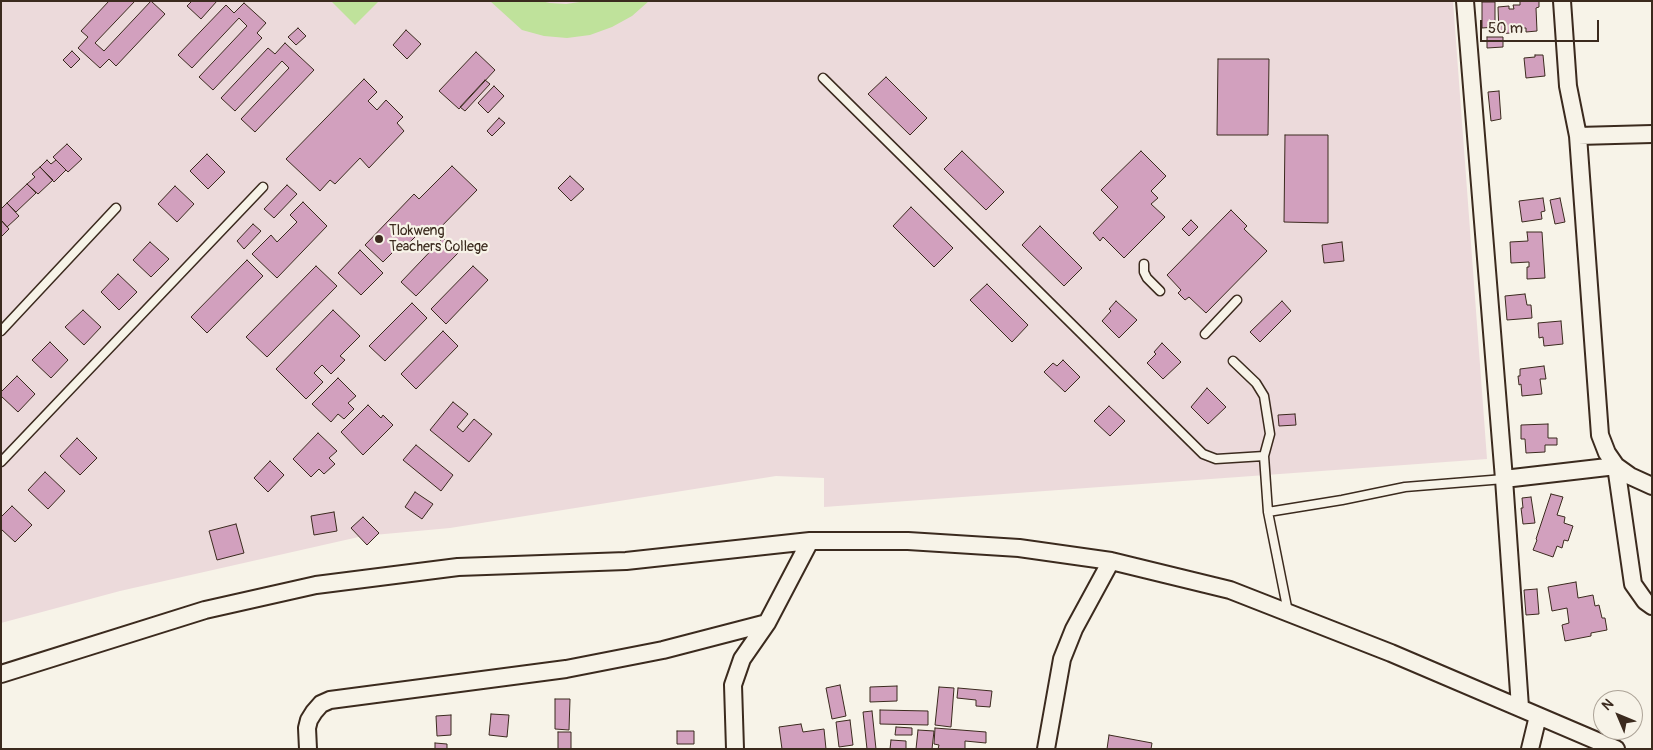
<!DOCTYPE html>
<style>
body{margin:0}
#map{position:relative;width:1653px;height:750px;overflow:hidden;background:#f7f3e8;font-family:Pangolin,sans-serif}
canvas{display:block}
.frame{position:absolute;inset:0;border:2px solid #3b2a1e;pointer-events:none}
.north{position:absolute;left:1593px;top:690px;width:50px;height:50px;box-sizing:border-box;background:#f7f3e8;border:1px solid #aca397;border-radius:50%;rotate:315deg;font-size:14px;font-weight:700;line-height:20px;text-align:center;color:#3b2a1e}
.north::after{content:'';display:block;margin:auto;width:18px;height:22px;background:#3b2a1e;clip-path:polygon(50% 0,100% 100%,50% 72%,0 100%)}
.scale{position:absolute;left:1480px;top:20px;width:119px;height:22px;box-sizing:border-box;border:2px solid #3b2a1e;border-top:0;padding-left:6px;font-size:15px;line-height:18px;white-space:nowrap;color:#3b2a1e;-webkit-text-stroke:4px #f7f3e8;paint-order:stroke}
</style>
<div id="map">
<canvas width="1653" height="750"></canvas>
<div class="frame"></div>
<div class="north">N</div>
<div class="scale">50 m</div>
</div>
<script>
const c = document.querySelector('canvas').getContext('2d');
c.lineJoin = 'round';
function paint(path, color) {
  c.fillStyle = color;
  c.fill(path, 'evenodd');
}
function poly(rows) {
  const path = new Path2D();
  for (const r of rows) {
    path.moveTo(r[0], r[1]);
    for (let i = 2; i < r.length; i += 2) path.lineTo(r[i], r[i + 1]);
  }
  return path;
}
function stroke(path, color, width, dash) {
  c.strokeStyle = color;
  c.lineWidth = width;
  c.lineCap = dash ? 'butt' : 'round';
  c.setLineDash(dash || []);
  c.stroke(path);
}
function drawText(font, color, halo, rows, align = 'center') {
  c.font = font + ' Pangolin,sans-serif';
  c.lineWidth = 4.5;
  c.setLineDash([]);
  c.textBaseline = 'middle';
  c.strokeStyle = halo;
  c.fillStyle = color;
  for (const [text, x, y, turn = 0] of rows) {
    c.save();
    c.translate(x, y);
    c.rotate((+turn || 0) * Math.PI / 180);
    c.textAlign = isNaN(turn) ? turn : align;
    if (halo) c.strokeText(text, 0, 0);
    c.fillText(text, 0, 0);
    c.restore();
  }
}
paint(poly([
 [1,1,1453,1,1487,459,824,507,824,478,776,476,450,528,363,536,120,591,1,623]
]), '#ecdadb');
paint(poly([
 [331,1,379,1,355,25],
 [490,1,541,1,550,3,566,4,586,1,649,1,632,16,612,27,590,35,567,38,544,36,522,30]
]), '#bfe29b');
const building = poly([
 [109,1,135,1,95,43,104,51,151,1,165,14,116,66,109,59,100,68,78,48,88,37,81,31,109,1],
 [192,1,217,1,201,19,187,6,192,1],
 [1520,1,1539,1,1539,7,1536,8,1537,31,1526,32,1526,28,1521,28,1521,32,1499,34,1498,7,1509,6,1509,9,1514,9,1513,5,1520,5,1520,1],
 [1482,2,1495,2,1495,27,1482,28,1482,2],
 [244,3,266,23,257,33,262,38,213,90,199,77,247,26,239,18,192,68,178,55,226,5,234,13,244,3],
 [298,28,306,36,296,45,288,37,298,28],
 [406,30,421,44,407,59,393,45,406,30],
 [1487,37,1503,37,1503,47,1487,48,1487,37],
 [285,43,314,70,255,132,241,119,289,68,282,61,235,111,221,98,268,48,275,54,285,43],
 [72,51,80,59,71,68,63,60,72,51],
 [476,52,495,70,459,109,439,91,476,52],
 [1535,55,1543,55,1545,76,1526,78,1524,58,1535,57,1535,55],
 [1218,59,1269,59,1268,135,1217,135,1218,59],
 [886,77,927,118,910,135,868,94,886,77],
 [364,79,377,92,368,101,377,110,386,100,403,117,397,123,404,131,369,168,360,158,335,184,330,180,320,191,286,159,364,79],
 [485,80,490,84,465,111,460,107,485,80],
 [494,86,504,96,488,113,478,103,494,86],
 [1499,91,1501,119,1491,121,1488,92,1499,91],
 [499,118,505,123,492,136,487,131,499,118],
 [1285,135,1328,135,1328,223,1284,222,1285,135],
 [67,144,82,159,68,172,53,157,67,144],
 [962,151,1004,192,986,210,944,169,962,151],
 [1141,151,1166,176,1151,191,1158,198,1151,204,1165,217,1124,258,1103,237,1100,241,1093,233,1118,207,1101,190,1141,151],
 [207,154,225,172,208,189,190,171,207,154],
 [47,160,51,164,56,160,66,170,54,182,40,167,47,160],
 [452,166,477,190,435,233,427,225,407,245,404,241,383,262,365,245,414,194,419,199,452,166],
 [40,167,53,180,38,194,27,184,35,177,32,174,40,167],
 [570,176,584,189,571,201,558,188,570,176],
 [27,184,36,193,16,212,7,203,27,184],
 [287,185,297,194,274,218,264,209,287,185],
 [175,186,194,204,177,222,158,204,175,186],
 [1543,198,1545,211,1541,212,1542,219,1522,222,1519,201,1543,198],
 [1560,198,1565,222,1555,224,1550,200,1560,198],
 [303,202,327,226,277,278,252,254,271,235,277,242,297,222,290,215,303,202],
 [7,203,19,216,7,227,1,220,1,209,7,203],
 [911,207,953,248,934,267,893,226,911,207],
 [1231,210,1247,226,1244,229,1267,251,1206,313,1189,297,1185,300,1178,293,1181,290,1167,275,1231,210],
 [1,220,9,229,1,237,1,220],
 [1191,220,1198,227,1189,236,1182,229,1191,220],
 [253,224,261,231,244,249,237,241,253,224],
 [1040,226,1082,268,1064,286,1022,245,1040,226],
 [1527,232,1542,232,1545,278,1527,279,1527,267,1529,267,1529,262,1511,263,1510,242,1528,241,1527,232],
 [443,238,458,253,416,296,401,282,443,238],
 [150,242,169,259,151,277,133,260,150,242],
 [1342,242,1344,261,1324,263,1322,245,1342,242],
 [360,250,383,273,361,295,338,273,360,250],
 [247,260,263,276,207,333,191,317,247,260],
 [316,266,337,286,267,357,246,337,316,266],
 [473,266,488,280,446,324,431,309,473,266],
 [118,274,137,292,119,310,101,292,118,274],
 [987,284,1028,325,1012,342,970,300,987,284],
 [1525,294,1527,305,1531,305,1532,318,1507,320,1505,296,1525,294],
 [1116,301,1137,320,1119,338,1102,321,1111,311,1109,309,1116,301],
 [1282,301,1291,311,1260,342,1250,332,1282,301],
 [412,303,427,318,385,361,369,346,412,303],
 [83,310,101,327,84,345,65,327,83,310],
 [333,310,360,336,340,356,345,360,331,374,322,365,314,373,323,382,306,399,276,369,333,310],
 [1561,321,1563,344,1544,346,1543,337,1539,338,1538,323,1561,321],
 [443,331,458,346,416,389,401,374,443,331],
 [50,342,68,360,51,378,32,360,50,342],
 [1162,343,1181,362,1163,379,1147,363,1156,354,1154,352,1162,343],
 [1063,360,1080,377,1065,392,1044,372,1053,363,1057,366,1063,360],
 [1544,366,1546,379,1540,379,1542,394,1522,396,1521,384,1519,385,1518,376,1520,376,1520,369,1544,366],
 [17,376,35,394,18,412,1,396,1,392,17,376],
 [338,378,356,396,348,403,354,409,344,419,338,414,331,422,312,404,338,378],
 [1207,388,1226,407,1208,424,1191,407,1207,388],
 [453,402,468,414,457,427,463,432,474,419,492,434,469,462,430,430,453,402],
 [368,405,381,418,383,415,393,425,363,455,341,432,368,405],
 [1109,406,1125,421,1110,436,1094,421,1109,406],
 [1295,414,1296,425,1279,426,1278,415,1295,414],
 [1548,424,1548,438,1557,438,1557,445,1545,445,1545,452,1526,453,1525,439,1521,439,1521,425,1548,424],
 [318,433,337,451,329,458,335,464,324,474,319,469,311,477,293,459,318,433],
 [77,438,97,458,80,475,60,456,77,438],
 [416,445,453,475,441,491,403,460,416,445],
 [270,461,284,475,268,492,254,478,270,461],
 [45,472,65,491,48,509,28,490,45,472],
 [415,492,433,504,422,519,405,507,415,492],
 [1551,494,1563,497,1557,515,1565,517,1564,523,1573,526,1568,541,1564,540,1562,548,1557,546,1553,557,1533,550,1537,540,1536,539,1551,494],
 [1531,497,1535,523,1523,524,1521,508,1523,508,1522,498,1531,497],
 [12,506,32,525,15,542,1,529,1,517,12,506],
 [334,512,337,531,314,535,311,516,334,512],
 [363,517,379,533,367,545,351,528,363,517],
 [236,524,244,553,217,560,209,531,236,524],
 [1576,582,1578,598,1593,595,1595,606,1599,605,1602,618,1605,618,1607,630,1591,633,1591,636,1565,641,1562,625,1569,623,1567,608,1552,611,1548,587,1576,582],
 [1537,589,1539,614,1526,615,1524,590,1537,589],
 [840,685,846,716,832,719,826,688,840,685],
 [897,686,897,701,870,702,870,687,897,686],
 [939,687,954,688,951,727,935,725,939,687],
 [958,688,992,691,990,707,976,706,976,700,957,698,958,688],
 [555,699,570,699,569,730,555,729,555,699],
 [880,710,928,711,928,725,880,724,880,710],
 [872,711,876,749,867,749,863,712,872,711],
 [491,714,509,715,507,737,489,735,491,714],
 [451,715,451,735,437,736,436,716,451,715],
 [850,720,853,745,839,747,836,722,850,720],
 [801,724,803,732,824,729,826,749,782,749,779,727,801,724],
 [896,727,912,728,912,735,895,735,896,727],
 [935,728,986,732,986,743,965,741,965,749,938,749,939,745,934,744,935,728],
 [918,730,934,731,932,749,916,749,918,730],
 [677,731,694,731,694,744,677,744,677,731],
 [558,732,571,732,571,749,558,749,558,732],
 [1109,735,1152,743,1151,749,1107,749,1109,735],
 [891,740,906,741,906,749,890,749,891,740],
 [435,743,447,744,447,749,435,749,435,743]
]);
paint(building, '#d2a0be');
stroke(building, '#3b2a1e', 1);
const lane = poly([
 [823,78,1203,454,1216,459,1264,456],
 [1144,264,1144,272,1147,278,1160,291],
 [1,331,116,208],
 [1205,334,1237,300],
 [1233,361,1256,383,1264,396,1270,434,1264,456,1268,512,1288,612],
 [1,462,263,187],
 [1268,512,1342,500,1405,487,1504,479]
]);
const street = poly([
 [1465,1,1504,479,1520,707],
 [1562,1,1568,86,1578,136,1600,435,1607,453,1616,466,1630,476,1652,486],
 [1578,136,1652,134],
 [1504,479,1616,466,1633,584,1645,601,1652,606],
 [1,674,205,610,316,585,458,567,626,561,810,541,908,541,1019,548,1111,561,1230,590,1391,653,1616,749],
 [308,749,307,728,309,720,314,712,321,704,330,700,566,669,663,650,767,623],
 [735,749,733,685,742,659,767,623,810,541],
 [1046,749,1062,659,1074,629,1111,561],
 [1530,749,1538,716]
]);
stroke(lane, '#3b2a1e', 11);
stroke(street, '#3b2a1e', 20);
stroke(lane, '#f7f3e8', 8);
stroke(street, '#f7f3e8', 16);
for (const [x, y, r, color] of [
 [379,239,5,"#3b2a1e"]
]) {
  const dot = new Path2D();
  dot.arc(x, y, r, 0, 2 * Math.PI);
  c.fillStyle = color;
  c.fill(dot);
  stroke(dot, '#f7f3e8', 2);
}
drawText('14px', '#3b2a1e', '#f7f3e8', [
 ["Tlokweng",389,231],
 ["Teachers College",389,247]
], 'left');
</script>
